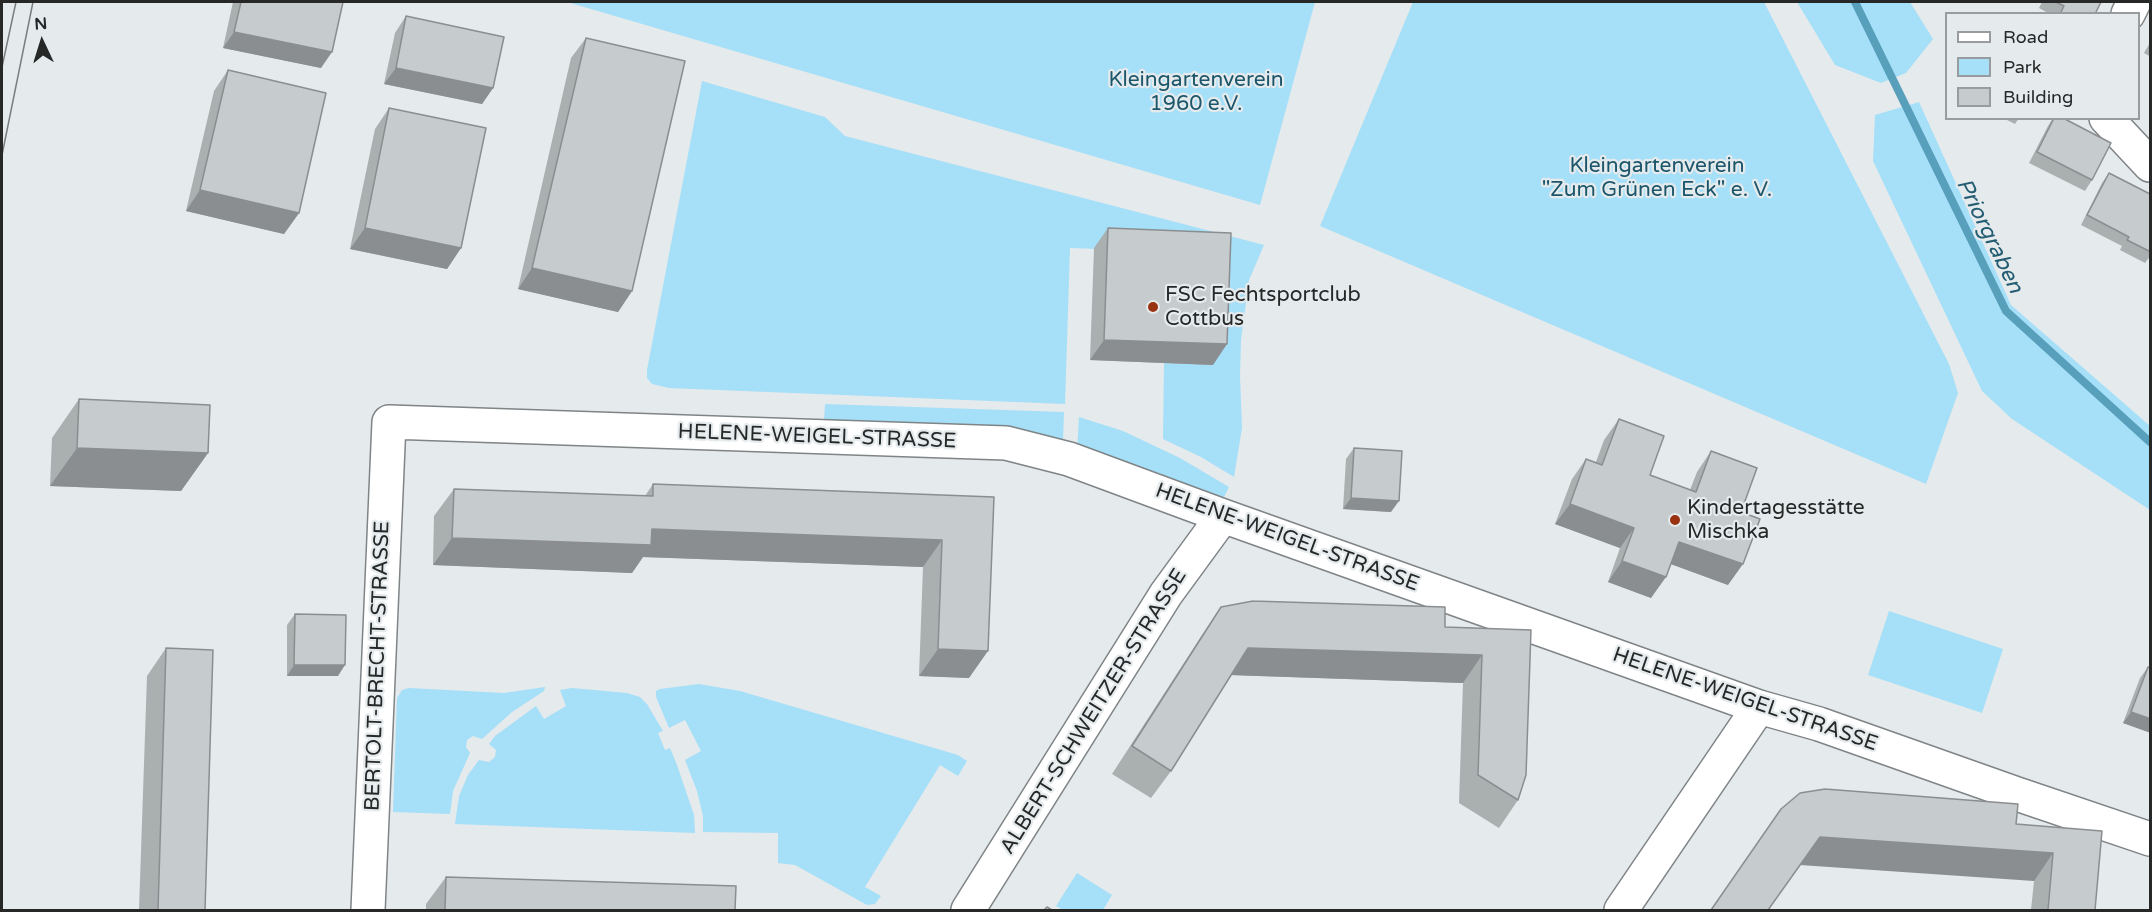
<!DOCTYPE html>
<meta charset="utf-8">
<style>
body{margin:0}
#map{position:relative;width:2152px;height:912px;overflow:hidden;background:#e5eaec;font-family:"Varela Round",sans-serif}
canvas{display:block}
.frame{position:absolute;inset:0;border:3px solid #262828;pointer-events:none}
.legend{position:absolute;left:1945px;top:12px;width:195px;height:108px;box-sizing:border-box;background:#e5eaec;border:2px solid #999c9e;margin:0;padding:8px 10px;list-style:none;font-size:18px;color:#262828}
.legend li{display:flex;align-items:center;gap:12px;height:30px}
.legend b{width:30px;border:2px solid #999c9e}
.north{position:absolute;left:12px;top:12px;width:60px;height:60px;-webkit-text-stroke:4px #e5eaec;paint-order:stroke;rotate:356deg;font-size:16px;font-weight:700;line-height:24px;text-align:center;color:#262828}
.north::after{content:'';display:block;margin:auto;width:21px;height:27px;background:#262828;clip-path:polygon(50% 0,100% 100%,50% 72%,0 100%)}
</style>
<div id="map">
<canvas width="2152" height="912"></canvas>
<div class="frame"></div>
<ul class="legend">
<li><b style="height:8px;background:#fff"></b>Road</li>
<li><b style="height:16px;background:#a5dff8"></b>Park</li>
<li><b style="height:16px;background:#c6cbcd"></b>Building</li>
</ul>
<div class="north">N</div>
</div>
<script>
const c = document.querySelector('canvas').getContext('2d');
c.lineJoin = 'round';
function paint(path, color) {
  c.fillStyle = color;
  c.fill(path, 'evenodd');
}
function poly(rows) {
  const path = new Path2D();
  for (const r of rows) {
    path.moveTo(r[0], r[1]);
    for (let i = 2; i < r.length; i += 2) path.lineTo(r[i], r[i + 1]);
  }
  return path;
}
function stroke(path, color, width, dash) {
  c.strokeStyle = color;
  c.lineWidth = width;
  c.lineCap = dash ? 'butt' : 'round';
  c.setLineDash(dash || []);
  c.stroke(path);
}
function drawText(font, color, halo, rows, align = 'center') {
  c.font = font + ' "Varela Round",sans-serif';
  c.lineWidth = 4.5;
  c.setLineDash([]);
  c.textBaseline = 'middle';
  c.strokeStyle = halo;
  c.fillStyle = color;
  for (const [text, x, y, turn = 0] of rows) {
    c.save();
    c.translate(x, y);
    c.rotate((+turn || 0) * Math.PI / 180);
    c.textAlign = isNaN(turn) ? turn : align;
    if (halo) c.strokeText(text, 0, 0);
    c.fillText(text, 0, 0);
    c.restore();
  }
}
paint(poly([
 [567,2,1315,2,1260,205],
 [1413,2,1764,2,1949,364,1958,393,1926,484,1320,226],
 [1797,2,1910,2,1933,39,1906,73,1881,83,1835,65],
 [702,81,825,117,845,136,1264,245,1249,280,1241,340,1240,376,1242,428,1234,477,1201,457,1163,439,1164,363,1213,364,1216,253,1070,248,1065,404,669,388,652,384,647,378,647,370],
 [1919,102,2011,305,2150,426,2150,510,2012,419,1982,391,1873,161,1875,115],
 [825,404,1064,412,1063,440,824,421],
 [1079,417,1123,431,1180,458,1229,487,1224,497,1220,497,1077,451],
 [1889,611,2003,649,1982,713,1868,675],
 [699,684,740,691,958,755,967,761,958,776,940,765,865,887,881,896,875,904,867,905,795,865,778,863,778,833,703,832,703,816,697,791,685,760,701,751,685,720,669,728,656,697,656,691,660,689],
 [545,687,544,691,512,712,482,739,473,736,467,740,466,747,470,753,453,791,450,814,393,812,397,698,402,690,409,688,504,693],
 [572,688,627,693,640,697,647,704,663,731,658,733,665,750,670,748,677,765,694,815,695,833,455,824,459,796,468,775,479,760,489,762,495,757,496,750,489,744,495,736,536,706,544,719,566,706,560,690],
 [1077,873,1112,895,1103,910,1063,910,1056,906]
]), '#a5dff8');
stroke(poly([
 [1855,2,2006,311,2150,442]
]), '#589fbc', 8);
const minor = poly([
 [2128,14,2134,2],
 [2106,118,2150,165],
 [368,910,389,422,1006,443,1069,459,1223,516,1759,707,1819,724,2017,794,2150,839],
 [968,910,1166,594,1223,516],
 [1621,910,1759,707]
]);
stroke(minor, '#7f8486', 36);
stroke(minor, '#fff', 33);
stroke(poly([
 [2,67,16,2],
 [2,155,33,2]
]), '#7b7e7f', 1.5);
paint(poly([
 [233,2,343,2,321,68,223,48],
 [2042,2,2101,2,2095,14,2050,14,2039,8],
 [406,16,493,88,482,104,384,84,395,33],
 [586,38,632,291,618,312,518,289,571,58],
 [2151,41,2151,57,2144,53],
 [228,70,299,213,284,234,186,211,214,91],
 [389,108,461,248,447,269,350,249,375,129],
 [2003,118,2019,118,2015,124],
 [2053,118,2063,118,2092,180,2085,191,2029,163,2048,126],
 [2109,173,2149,194,2151,191,2151,255,2145,263,2120,250,2122,246,2081,225,2102,183],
 [1108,228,1213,365,1090,360,1094,248],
 [79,399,208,453,181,491,50,486,52,438],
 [1619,419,1650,475,1690,490,1697,472,1711,451,1741,512,1728,585,1671,564,1651,598,1608,582,1620,548,1555,524,1572,479,1586,459,1596,462,1604,440],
 [1354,448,1391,512,1343,509,1346,459],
 [653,484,994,497,969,678,919,676,923,567,643,557,632,573,433,565,434,516,454,489,645,496],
 [1221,607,1445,627,1531,630,1518,800,1499,828,1459,803,1463,683,1231,675,1171,771,1151,798,1112,774,1202,635],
 [295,614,338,676,287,676,287,625],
 [166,648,205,910,139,910,147,676],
 [2148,667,2151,733,2123,723,2140,678],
 [1781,809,2102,831,2095,910,2031,910,2034,881],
 [446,877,735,910,426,910,426,904]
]), '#aaafb0');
paint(poly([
 [234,32,332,52,321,68,223,48],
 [396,68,493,88,482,104,384,84],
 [200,190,299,213,284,234,186,211],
 [365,228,461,248,447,269,350,249],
 [532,268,632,291,618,312,518,289],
 [1104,340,1227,344,1213,365,1090,360],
 [77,448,208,453,181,491,50,486],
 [1351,498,1399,501,1391,512,1343,509],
 [1570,504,1634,528,1620,548,1555,524],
 [652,529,942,540,923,567,643,557,632,573,433,565,452,538],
 [1679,542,1743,564,1728,585,1665,562],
 [1622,561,1666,577,1651,598,1608,582],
 [1248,648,1482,655,1463,683,1229,675],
 [938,649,988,651,969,678,919,676],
 [294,665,345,665,338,676,287,676],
 [2131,712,2151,719,2151,733,2123,723],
 [1820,837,2053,853,2034,881,1800,865]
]), '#8b8e90');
const building = poly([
 [241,2,343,2,332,52,234,32,241,2],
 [2056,2,2101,2,2095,14,2060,14,2064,6,2056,2],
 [406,16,504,37,493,88,396,68,406,16],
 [586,38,685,61,632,291,532,268,586,38],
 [228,70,326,93,299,213,200,190,228,70],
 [389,108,486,128,461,248,365,228,389,108],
 [2054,118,2063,118,2111,143,2092,180,2037,152,2054,118],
 [2109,173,2150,194,2151,192,2151,252,2127,240,2129,237,2087,215,2109,173],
 [1108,228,1231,233,1227,344,1104,340,1108,228],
 [79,399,210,405,208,453,77,448,79,399],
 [1619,419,1664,436,1650,475,1696,492,1711,451,1757,468,1741,512,1760,519,1743,564,1679,542,1666,577,1622,561,1634,528,1570,504,1586,459,1602,465,1619,419],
 [1354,448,1402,451,1399,501,1351,498,1354,448],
 [653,484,994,497,988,651,938,649,942,540,652,529,651,545,452,538,454,489,653,496,653,484],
 [1253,601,1445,607,1445,627,1531,630,1526,775,1518,800,1478,775,1482,655,1248,648,1171,771,1132,746,1221,607,1253,601],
 [295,614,346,615,345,665,294,665,295,614],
 [166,648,213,650,205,910,158,910,166,648],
 [2148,667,2151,668,2151,719,2131,712,2148,667],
 [1825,789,2018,804,2016,824,2102,831,2095,910,2048,910,2053,853,1820,837,1768,910,1711,910,1781,809,1800,793,1825,789],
 [446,877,736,886,735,910,445,910,446,877],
 [1047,907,1052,910,1044,910,1047,907]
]);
paint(building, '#c6cbcd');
stroke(building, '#8b8e90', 1.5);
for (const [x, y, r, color] of [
 [1153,307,6,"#993210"],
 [1675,520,6,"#993210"]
]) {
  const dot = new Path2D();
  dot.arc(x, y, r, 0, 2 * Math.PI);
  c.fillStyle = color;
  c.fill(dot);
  stroke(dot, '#e5eaec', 2);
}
drawText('21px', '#1c566b', '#e5eaec', [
 ["Kleingartenverein",1196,80],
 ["1960 e.V.",1196,104],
 ["Kleingartenverein",1657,166],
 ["\"Zum Grünen Eck\" e. V.",1657,190]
]);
drawText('21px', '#262828', '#e5eaec', [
 ["FSC Fechtsportclub",1165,295],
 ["Cottbus",1165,319],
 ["Kindertagesstätte",1687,508],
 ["Mischka",1687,532]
], 'left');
drawText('21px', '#262828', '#e5eaec', [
 ["HELENE-WEIGEL-STRASSE",817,437,2],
 ["HELENE-WEIGEL-STRASSE",1287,538,20],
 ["BERTOLT-BRECHT-STRASSE",378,666,-88],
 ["HELENE-WEIGEL-STRASSE",1745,700,19],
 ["ALBERT-SCHWEITZER-STRASSE",1094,712,-58]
]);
drawText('italic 22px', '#245d72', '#e5eaec', [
 ["Priorgraben",1989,236,64]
]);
</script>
